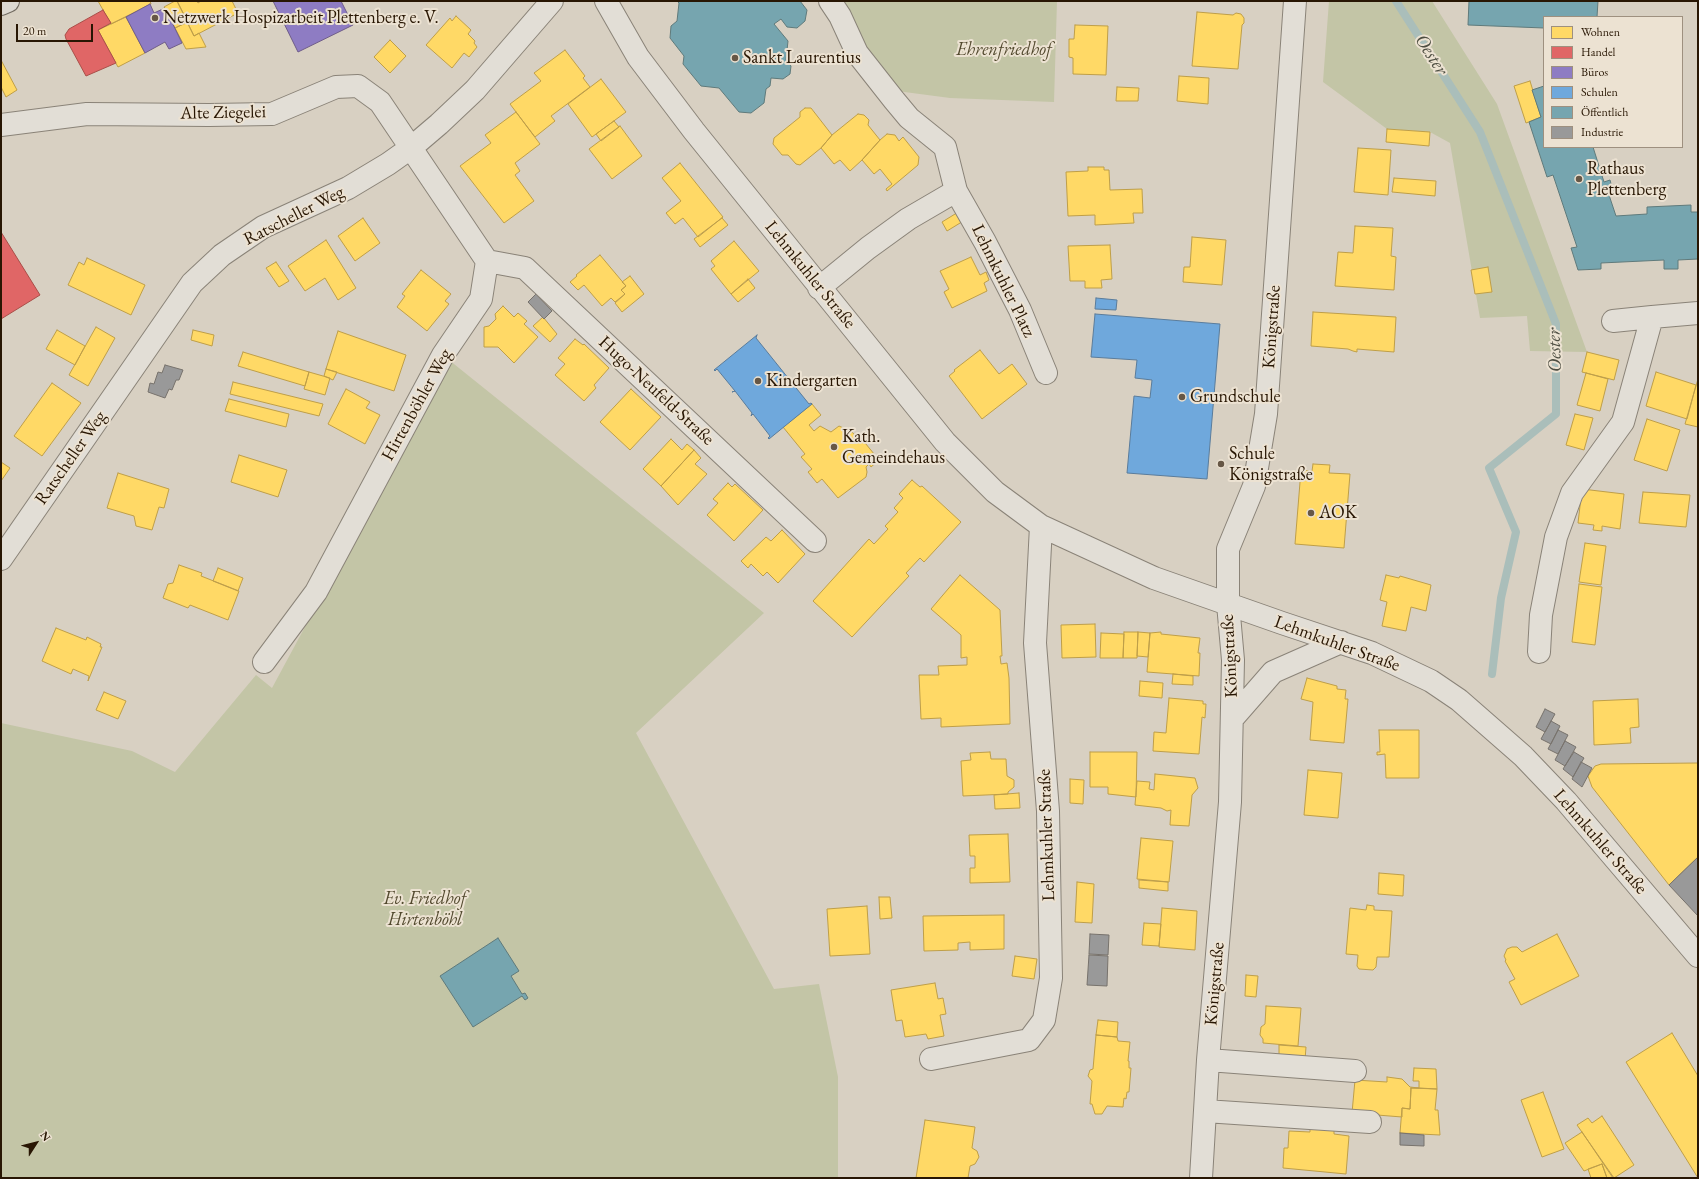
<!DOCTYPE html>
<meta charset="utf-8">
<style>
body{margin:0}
#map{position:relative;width:1699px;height:1179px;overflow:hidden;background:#d8d0c2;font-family:"EB Garamond",serif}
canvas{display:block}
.frame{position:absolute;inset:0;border:2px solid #281603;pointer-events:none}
.legend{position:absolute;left:1543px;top:16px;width:140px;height:132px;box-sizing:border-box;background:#ece2d2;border:1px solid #9e907f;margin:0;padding:5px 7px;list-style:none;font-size:12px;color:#281603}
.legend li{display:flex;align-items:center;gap:8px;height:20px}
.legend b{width:20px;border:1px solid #9e907f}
.north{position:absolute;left:16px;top:1123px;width:40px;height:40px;-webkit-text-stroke:3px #ece2d2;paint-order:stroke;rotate:54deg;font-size:11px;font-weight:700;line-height:16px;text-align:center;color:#281603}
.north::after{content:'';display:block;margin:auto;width:14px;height:18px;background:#281603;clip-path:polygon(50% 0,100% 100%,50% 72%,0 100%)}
.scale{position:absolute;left:16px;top:24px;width:77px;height:18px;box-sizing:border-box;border:2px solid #281603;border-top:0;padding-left:5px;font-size:12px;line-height:14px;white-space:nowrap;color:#281603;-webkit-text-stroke:3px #ece2d2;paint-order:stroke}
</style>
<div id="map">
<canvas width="1699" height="1179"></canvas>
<div class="frame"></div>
<ul class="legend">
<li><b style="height:11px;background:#ffd966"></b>Wohnen</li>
<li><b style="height:11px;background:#e06666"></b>Handel</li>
<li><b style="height:11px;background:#8e7cc3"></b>Büros</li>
<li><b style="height:11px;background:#6fa8dc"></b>Schulen</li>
<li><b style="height:11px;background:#76a5af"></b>Öffentlich</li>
<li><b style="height:11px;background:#999"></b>Industrie</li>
</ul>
<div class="north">N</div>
<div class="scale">20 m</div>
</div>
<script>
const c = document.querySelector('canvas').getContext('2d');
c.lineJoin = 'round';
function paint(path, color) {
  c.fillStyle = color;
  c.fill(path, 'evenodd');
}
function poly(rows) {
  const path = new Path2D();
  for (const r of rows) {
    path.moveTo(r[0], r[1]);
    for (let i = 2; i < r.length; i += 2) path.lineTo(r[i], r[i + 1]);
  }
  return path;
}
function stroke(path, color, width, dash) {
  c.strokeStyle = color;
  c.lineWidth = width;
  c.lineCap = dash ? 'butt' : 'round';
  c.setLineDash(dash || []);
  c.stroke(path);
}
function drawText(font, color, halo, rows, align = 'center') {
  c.font = font + ' "EB Garamond",serif';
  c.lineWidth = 4;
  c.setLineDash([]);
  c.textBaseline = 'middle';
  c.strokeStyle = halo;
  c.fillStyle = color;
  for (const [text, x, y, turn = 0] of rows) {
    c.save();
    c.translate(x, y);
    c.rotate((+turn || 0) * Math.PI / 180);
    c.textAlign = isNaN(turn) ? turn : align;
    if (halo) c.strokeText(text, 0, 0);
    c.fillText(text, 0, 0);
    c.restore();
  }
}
paint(poly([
 [842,1,1057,1,1054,102,950,98,897,91,863,52],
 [1329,1,1432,1,1497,104,1587,352,1530,351,1527,316,1480,318,1450,143,1430,132,1387,129,1323,82],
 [449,360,764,613,636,733,774,989,819,984,838,1077,838,1178,1,1178,1,723,132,751,175,772,256,675,272,688]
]), '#c3c5a6');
const homes = poly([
 [98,1,150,1,151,4,111,24,98,1],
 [175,1,177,1,188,22,175,28,164,7,175,1],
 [177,1,197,1,198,3,201,1,232,1,238,13,194,36,177,1],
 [1197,12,1233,15,1236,13,1241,14,1244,18,1244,23,1242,25,1238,69,1192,66,1197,12],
 [456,16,471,30,468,34,475,41,474,43,477,47,469,57,464,53,452,68,426,45,450,18,452,21,456,16],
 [126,17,145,53,118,67,98,30,126,17],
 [187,22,194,36,199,33,206,47,186,49,175,28,187,22],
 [1075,25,1108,26,1106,75,1073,74,1073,58,1069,57,1069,39,1074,39,1075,25],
 [390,40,406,56,390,73,374,57,390,40],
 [565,50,585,76,583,78,590,87,551,116,555,121,535,137,510,104,541,81,534,73,565,50],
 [1,60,17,90,6,97,1,87,1,60],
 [1179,76,1209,78,1208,104,1177,101,1179,76],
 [601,79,626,112,592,137,568,104,601,79],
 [1530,81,1541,117,1526,123,1514,86,1530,81],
 [1117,87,1139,88,1138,101,1116,101,1117,87],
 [805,108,811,108,832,135,821,148,800,165,796,164,788,155,782,155,773,144,774,138,800,117,800,112,805,108],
 [516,112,540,144,515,163,520,171,515,175,534,201,504,223,460,166,491,143,485,135,516,112],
 [858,114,864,115,869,120,868,125,880,140,862,160,850,171,840,160,834,164,821,148,832,135,858,114],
 [614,121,619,127,601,141,596,134,614,121],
 [620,126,642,156,612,179,589,149,620,126],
 [1387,129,1430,132,1429,146,1386,142,1387,129],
 [887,134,895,135,899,141,903,137,919,157,918,165,887,191,886,189,892,184,880,169,874,174,862,160,880,140,887,134],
 [1358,148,1391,150,1388,195,1354,192,1358,148],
 [680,163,723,217,698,237,683,218,675,224,666,213,681,201,662,178,680,163],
 [1088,167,1104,167,1104,170,1109,170,1110,190,1142,189,1143,213,1133,213,1134,223,1095,225,1095,215,1068,216,1066,172,1088,171,1088,167],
 [1394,178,1436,181,1435,196,1392,192,1394,178],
 [960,211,965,220,947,231,942,222,960,211],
 [363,218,380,243,355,261,338,236,363,218],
 [722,218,728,225,700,247,694,239,722,218],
 [1355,226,1393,228,1391,256,1396,257,1394,290,1335,286,1338,252,1353,253,1355,226],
 [1192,237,1226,240,1222,285,1183,282,1184,267,1190,267,1192,237],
 [326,240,356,288,338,300,325,278,305,291,288,266,326,240],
 [734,241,759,271,731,294,711,269,715,266,711,261,734,241],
 [1110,245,1112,279,1101,280,1102,288,1085,288,1085,281,1070,281,1068,246,1110,245],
 [600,255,626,286,621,290,625,294,615,302,611,298,602,306,584,285,578,290,570,282,577,276,576,275,600,255],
 [971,257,980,275,986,272,989,280,984,283,987,291,952,308,944,292,949,289,940,271,971,257],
 [87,258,145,285,131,315,68,285,79,262,84,265,87,258],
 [276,262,289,281,279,287,266,268,276,262],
 [1488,267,1492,292,1475,294,1471,270,1488,267],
 [421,270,451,294,445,301,449,304,427,331,397,307,405,296,402,294,421,270],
 [630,276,644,294,622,312,615,303,625,294,621,290,626,286,622,282,630,276],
 [748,279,755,288,738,302,731,294,748,279],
 [503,306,514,317,518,313,527,321,524,324,538,337,514,363,498,347,484,347,484,327,489,326,496,319,495,314,503,306],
 [1313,312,1396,317,1394,352,1357,349,1357,352,1353,351,1348,349,1311,346,1313,312],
 [543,317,557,334,550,342,533,326,543,317],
 [96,327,115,338,88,386,69,375,96,327],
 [57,330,85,346,75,365,46,349,57,330],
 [193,330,214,335,212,346,191,340,193,330],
 [338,331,406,355,394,391,326,369,338,331],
 [575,339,583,345,584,344,609,368,594,385,596,388,584,401,555,375,565,364,558,358,575,339],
 [980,350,999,374,1012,364,1027,384,982,419,949,376,955,371,954,370,980,350],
 [243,352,309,372,305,386,238,366,243,352],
 [1587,352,1619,360,1614,380,1582,372,1587,352],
 [326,369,337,372,333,380,324,376,326,369],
 [309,372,330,378,325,395,304,389,309,372],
 [1656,372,1696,385,1687,419,1646,406,1656,372],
 [1586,373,1608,379,1600,411,1577,405,1586,373],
 [1698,379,1698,427,1685,424,1698,379],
 [233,382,323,404,319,416,230,394,233,382],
 [52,383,81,403,42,456,14,436,52,383],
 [346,389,370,402,366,408,380,415,365,444,328,424,346,389],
 [631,389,661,417,630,450,600,422,631,389],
 [229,399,289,414,286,427,225,411,229,399],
 [812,404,821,415,809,425,814,431,820,426,831,432,839,426,852,432,859,440,861,438,879,460,871,467,869,464,866,467,867,472,866,477,838,498,822,479,817,483,808,472,812,469,801,457,805,454,783,427,812,404],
 [1575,414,1593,418,1584,450,1566,445,1575,414],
 [1647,419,1680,430,1667,471,1634,460,1647,419],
 [671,439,682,450,687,444,694,450,661,486,643,469,671,439],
 [694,450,701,458,695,464,707,474,678,505,661,486,694,450],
 [239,455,287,470,278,497,231,482,239,455],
 [1,462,10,468,1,481,1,462],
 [1313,464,1330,465,1329,473,1350,474,1344,548,1295,544,1301,470,1312,471,1313,464],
 [118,473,169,489,164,508,159,507,152,530,136,526,134,516,107,508,118,473],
 [912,480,920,487,922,486,961,522,924,562,920,558,906,573,909,576,852,637,813,601,869,539,874,544,888,529,885,526,898,512,894,508,903,498,899,494,912,480],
 [728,483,732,487,735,484,763,510,734,541,707,515,718,503,713,499,728,483],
 [1582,489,1624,494,1620,529,1602,526,1602,531,1593,530,1594,525,1578,523,1582,489],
 [1643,492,1690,495,1686,527,1639,523,1643,492],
 [782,530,805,554,778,583,767,572,763,576,751,564,748,568,741,561,766,537,771,541,782,530],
 [1585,543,1606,546,1601,585,1579,582,1585,543],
 [179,565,202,573,201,576,239,591,228,620,190,605,188,608,163,598,168,584,173,583,179,565],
 [218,568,243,578,238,591,213,581,218,568],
 [960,575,1000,610,1002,656,1000,656,1001,664,1007,663,1009,678,1010,724,941,727,941,718,921,719,919,675,939,675,938,666,967,665,967,657,961,658,961,635,931,609,960,575],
 [1386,575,1399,578,1400,576,1431,585,1426,611,1411,607,1406,631,1382,626,1387,602,1380,600,1386,575],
 [1579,584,1602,587,1595,645,1572,642,1579,584],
 [1095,624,1096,657,1062,658,1061,625,1095,624],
 [56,628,86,640,87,637,101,644,100,647,102,647,88,681,89,676,73,669,71,674,42,661,56,628],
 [1124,632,1138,632,1137,658,1123,658,1124,632],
 [1138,632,1150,633,1148,657,1137,656,1138,632],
 [1101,633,1124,634,1123,658,1100,658,1101,633],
 [1150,633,1161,632,1161,634,1200,638,1198,653,1200,653,1199,676,1147,672,1150,633],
 [1173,674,1193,676,1193,685,1172,684,1173,674],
 [1307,678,1337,686,1337,689,1346,690,1345,699,1348,699,1344,743,1310,740,1313,702,1301,699,1307,678],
 [1140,681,1163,683,1162,698,1139,696,1140,681],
 [104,692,126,701,118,719,96,710,104,692],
 [1169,698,1203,701,1203,704,1206,704,1205,718,1202,717,1199,754,1153,751,1154,732,1166,733,1169,698],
 [1638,699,1639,727,1630,728,1631,743,1594,745,1593,701,1638,699],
 [1379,730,1419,730,1419,778,1386,778,1385,754,1377,755,1377,752,1380,752,1379,730],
 [990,752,991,759,1006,759,1007,776,1014,780,1014,787,1008,792,1008,794,963,796,961,761,971,760,970,753,990,752],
 [1090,752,1137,752,1136,797,1108,794,1108,787,1090,787,1090,752],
 [1698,763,1698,857,1669,885,1592,787,1588,776,1595,766,1601,764,1698,763],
 [1308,770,1342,773,1338,818,1304,815,1308,770],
 [1155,774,1195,778,1198,788,1192,795,1189,826,1170,825,1171,810,1167,811,1161,808,1135,805,1137,781,1150,782,1149,789,1154,790,1155,774],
 [1070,779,1084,780,1083,804,1070,803,1070,779],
 [1019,793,1020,808,995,809,994,795,1019,793],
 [1008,834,1010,882,970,883,970,868,975,868,975,856,970,856,969,835,1008,834],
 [1141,838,1173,841,1169,882,1137,879,1141,838],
 [1379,873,1404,875,1403,896,1378,894,1379,873],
 [1139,880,1168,882,1168,891,1139,888,1139,880],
 [1077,882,1094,884,1092,923,1075,922,1077,882],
 [879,897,890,897,892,918,880,919,879,897],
 [1367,905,1374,906,1374,910,1392,911,1389,957,1377,957,1376,967,1373,970,1359,969,1357,966,1358,955,1346,954,1350,908,1366,910,1367,905],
 [867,906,870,954,830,956,827,909,867,906],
 [1162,908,1197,911,1195,950,1159,947,1162,908],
 [1004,915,1004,949,970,950,970,942,958,943,958,950,924,951,923,916,1004,915],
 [1144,923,1161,924,1159,946,1142,945,1144,923],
 [1557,934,1579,976,1521,1005,1509,982,1515,979,1505,961,1506,960,1504,956,1507,949,1512,947,1517,947,1522,952,1557,934],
 [1015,956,1037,959,1034,979,1012,976,1015,956],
 [1246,975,1258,976,1256,997,1245,996,1246,975],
 [935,983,938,999,943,998,946,1014,940,1015,944,1036,928,1039,926,1034,905,1037,902,1020,896,1021,891,990,935,983],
 [1266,1006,1301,1008,1298,1046,1263,1043,1263,1039,1260,1035,1261,1027,1265,1024,1266,1006],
 [1098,1020,1118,1022,1117,1037,1096,1035,1098,1020],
 [1672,1033,1698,1076,1698,1178,1626,1062,1672,1033],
 [1096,1035,1117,1037,1118,1041,1130,1042,1128,1061,1129,1061,1129,1068,1131,1068,1129,1092,1127,1092,1126,1099,1124,1098,1123,1107,1107,1106,1102,1114,1095,1114,1092,1104,1090,1104,1092,1081,1088,1076,1090,1070,1093,1069,1096,1035],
 [1279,1045,1306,1047,1305,1060,1279,1056,1279,1045],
 [1414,1068,1436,1069,1437,1089,1419,1088,1419,1081,1413,1081,1414,1068],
 [1387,1077,1402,1079,1410,1087,1419,1088,1411,1088,1410,1109,1402,1108,1402,1117,1352,1113,1355,1080,1387,1082,1387,1077],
 [1411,1088,1437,1089,1435,1110,1438,1110,1440,1135,1400,1133,1402,1108,1410,1109,1411,1088],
 [1543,1092,1564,1149,1542,1157,1521,1100,1543,1092],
 [1602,1116,1634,1165,1614,1178,1577,1125,1588,1118,1592,1123,1602,1116],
 [925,1120,975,1127,972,1148,977,1151,979,1157,975,1164,970,1166,968,1178,916,1178,925,1120],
 [1310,1127,1334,1129,1334,1134,1349,1136,1346,1174,1283,1168,1284,1148,1288,1148,1289,1131,1310,1132,1310,1127],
 [1582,1132,1613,1178,1607,1178,1602,1164,1584,1171,1565,1143,1582,1132],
 [1602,1164,1607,1178,1591,1178,1588,1169,1602,1164]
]);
paint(homes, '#ffd966');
stroke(homes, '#be9e48', 1);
const shops = poly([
 [103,10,111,23,98,30,116,63,86,76,66,39,65,35,69,29,103,10],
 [1,232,40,295,1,319,1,232]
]);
paint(shops, '#e06666');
stroke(shops, '#a94e48', 1);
const offices = poly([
 [273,1,341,1,353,25,298,52,273,1],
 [150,4,154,13,165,8,182,43,169,49,165,42,145,53,126,17,150,4]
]);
paint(offices, '#8e7cc3');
stroke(offices, '#6f5d89', 1);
const schools = poly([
 [1096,298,1117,300,1116,310,1095,309,1096,298],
 [1095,314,1220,324,1207,479,1127,473,1134,396,1150,398,1152,380,1135,378,1137,360,1091,357,1095,314],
 [757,335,756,338,809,404,811,403,812,404,769,439,768,438,770,436,753,414,751,416,752,413,735,391,732,392,735,391,717,369,715,371,714,370,757,335]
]);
paint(schools, '#6fa8dc');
stroke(schools, '#5a7c9b', 1);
const public = poly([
 [677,1,800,1,807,10,805,21,797,28,787,27,781,19,774,24,788,41,786,60,791,66,790,74,783,79,771,78,770,86,766,89,764,103,751,113,739,112,719,88,701,86,683,64,684,56,670,38,671,26,677,21,679,3,677,1],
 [1469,1,1598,1,1597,17,1544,17,1544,28,1468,25,1469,1],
 [1544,86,1544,147,1593,147,1604,182,1610,180,1613,191,1608,192,1616,216,1647,214,1647,207,1691,205,1691,212,1698,212,1698,259,1678,260,1678,269,1664,269,1664,260,1601,263,1601,269,1578,270,1571,248,1577,247,1553,175,1547,177,1529,122,1541,117,1532,90,1544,86],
 [498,938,519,971,511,976,522,994,525,993,528,998,525,1000,522,996,473,1027,440,976,498,938]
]);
paint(public, '#76a5af');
stroke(public, '#5f7a7b', 1);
const industry = poly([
 [536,294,552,311,544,319,528,302,536,294],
 [165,365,183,370,179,380,176,380,172,390,169,389,165,398,148,392,150,383,154,384,158,372,162,373,165,365],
 [1545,709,1555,714,1545,732,1536,727,1545,709],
 [1551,721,1560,726,1551,744,1541,739,1551,721],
 [1558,730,1568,735,1558,754,1548,749,1558,730],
 [1565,741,1576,747,1565,766,1555,760,1565,741],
 [1574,752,1584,758,1573,777,1563,769,1574,752],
 [1581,762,1592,768,1582,787,1572,779,1581,762],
 [1698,857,1698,916,1669,885,1698,857],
 [1090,934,1109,935,1108,955,1089,954,1090,934],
 [1089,955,1108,956,1107,986,1087,985,1089,955],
 [1400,1133,1424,1135,1424,1146,1400,1145,1400,1133]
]);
paint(industry, '#999');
stroke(industry, '#77726c', 1);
stroke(poly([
 [1396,1,1480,132,1556,324,1556,414,1489,468,1516,532,1501,598,1492,674]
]), '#aabeba', 8);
const minor = poly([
 [606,1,638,57,694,131,945,442,995,492,1041,526,1154,578,1282,623,1372,653,1431,681,1459,700,1523,756,1566,801,1698,956],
 [1,125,87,114,209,115,272,114,336,87,358,86,380,102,487,261,481,299,443,355,316,592,264,662],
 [956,191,985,242,1020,310,1046,373],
 [487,261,525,268,815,541],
 [819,288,868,248,908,219,956,191,945,147,909,118,894,100,857,53,840,16,830,1],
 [1613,321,1652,317],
 [1,559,192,283,222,255,263,227,348,188,388,164,412,147,439,124,475,90,552,1],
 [1539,652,1541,615,1556,537,1572,493,1623,422,1652,317,1698,313],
 [1232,719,1273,672,1341,642],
 [931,1059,1029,1040,1044,1020,1051,978,1048,811,1035,643,1041,526],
 [1208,1060,1355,1071],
 [1205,1111,1370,1122],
 [1201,1178,1208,1060,1230,802,1233,660,1228,604,1228,549,1254,486,1266,414,1295,1]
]);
const major = poly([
 [1,4,8,1]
]);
stroke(minor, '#8a8378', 24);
stroke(major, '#716a60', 24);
stroke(minor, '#e2ded6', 22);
stroke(major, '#ddd8d0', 22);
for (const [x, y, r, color] of [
 [155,18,4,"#665746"],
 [735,58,4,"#665746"],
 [1579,179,4,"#665746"],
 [758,381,4,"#665746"],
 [1182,397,4,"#665746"],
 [834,447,4,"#665746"],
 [1221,464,4,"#665746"],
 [1311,513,4,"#665746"]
]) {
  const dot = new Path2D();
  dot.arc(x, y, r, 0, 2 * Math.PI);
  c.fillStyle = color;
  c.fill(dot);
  stroke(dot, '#ece2d2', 1.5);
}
drawText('18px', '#281603', '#ece2d2', [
 ["Netzwerk Hospizarbeit Plettenberg e. V.",163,18],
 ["Sankt Laurentius",743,58],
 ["Rathaus",1587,169],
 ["Plettenberg",1587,190],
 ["Kindergarten",766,381],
 ["Grundschule",1190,397],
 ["Kath.",842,437],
 ["Gemeindehaus",842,458],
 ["Schule",1229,454],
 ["Königstraße",1229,475],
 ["AOK",1319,513]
], 'left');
drawText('italic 18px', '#51482d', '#ece2d2', [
 ["Ehrenfriedhof",1004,50],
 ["Ev. Friedhof",425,899],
 ["Hirtenböhl",425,920]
]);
drawText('18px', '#281603', '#ece2d2', [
 ["Alte Ziegelei",223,113,-1],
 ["Ratscheller Weg",294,216,-27],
 ["Lehmkuhler Straße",810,275,51],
 ["Lehmkuhler Platz",1003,281,64],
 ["Königstraße",1272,327,-86],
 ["Hugo-Neufeld-Straße",656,391,43],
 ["Hirtenböhler Weg",417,405,-61],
 ["Ratscheller Weg",71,458,-55],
 ["Lehmkuhler Straße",1337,644,20],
 ["Königstraße",1230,656,-93],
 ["Lehmkuhler Straße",1047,835,-92],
 ["Lehmkuhler Straße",1600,842,49],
 ["Königstraße",1215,984,-85]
]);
drawText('italic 19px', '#4e4e42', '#ece2d2', [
 ["Oester",1431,55,57],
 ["Oester",1555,350,-92]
]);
</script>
